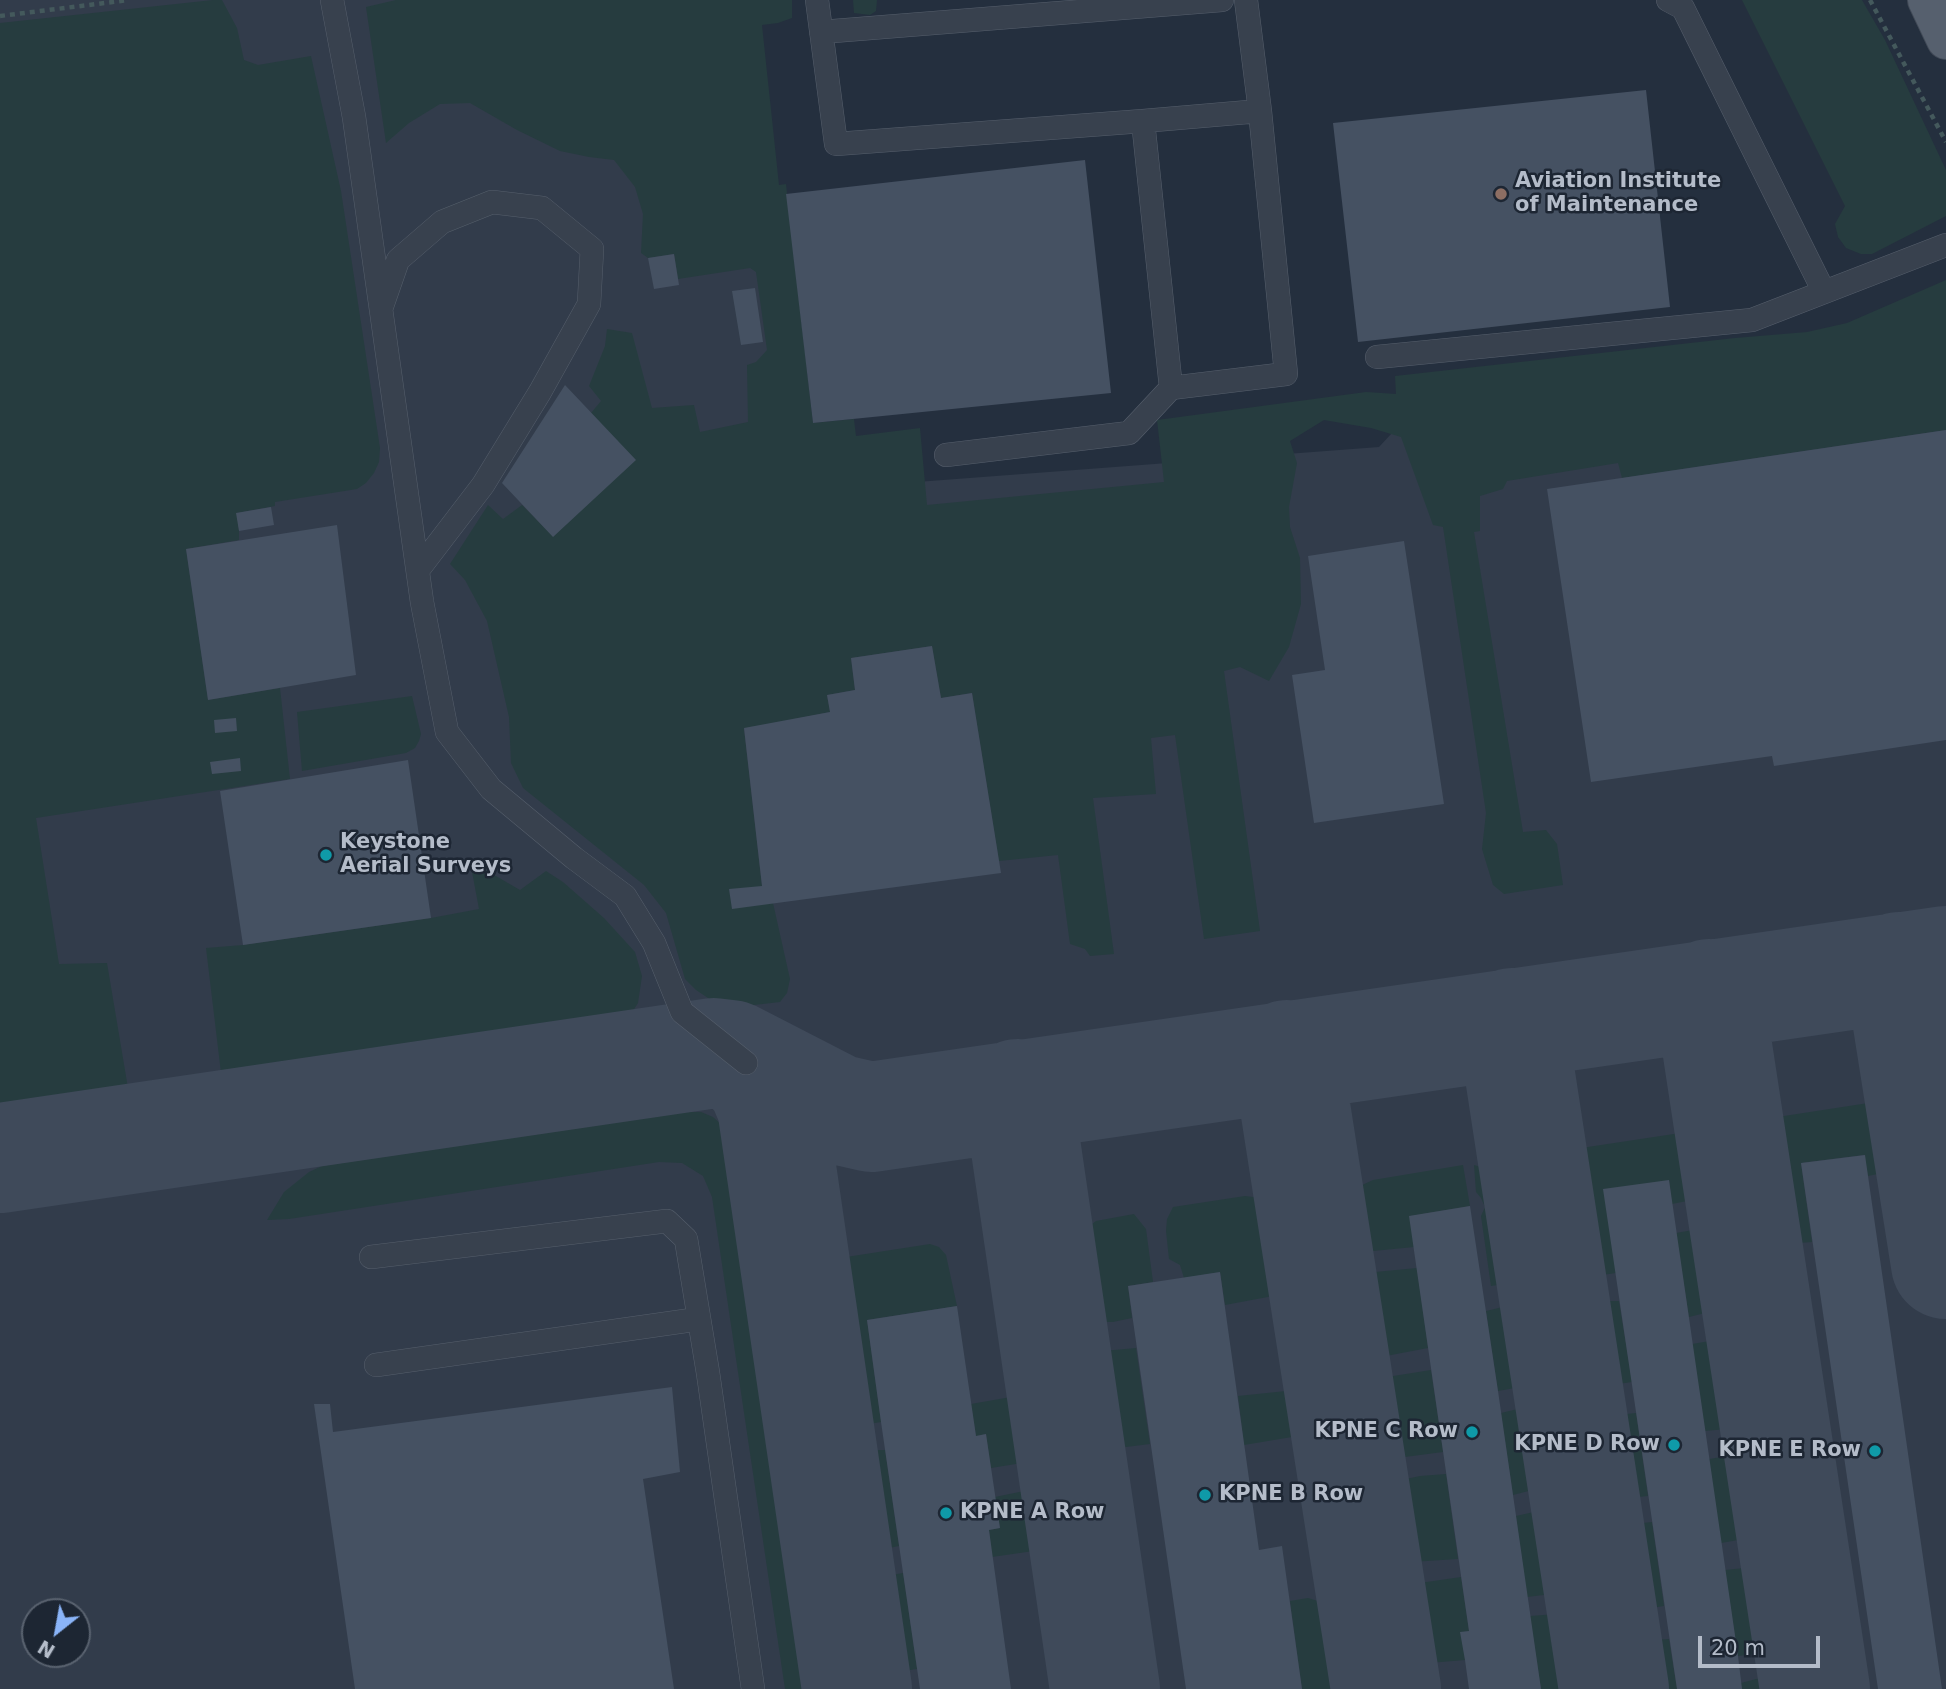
<!DOCTYPE html>
<style>
body{margin:0}
#map{position:relative;width:1946px;height:1689px;overflow:hidden;background:#242f3e;font-family:"DejaVu Sans",sans-serif}
canvas{display:block}
.north{position:absolute;left:21px;top:1598px;width:70px;height:70px;box-sizing:border-box;background:#1d2633;border:2px solid #59626f;border-radius:50%;rotate:211deg;font-size:19px;font-weight:700;line-height:28px;text-align:center;color:#b4bcc9}
.north::after{content:'';display:block;margin:auto;width:24px;height:32px;background:#8ab4f8;clip-path:polygon(50% 0,100% 100%,50% 72%,0 100%)}
.scale{position:absolute;left:1698px;top:1636px;width:122px;height:32px;box-sizing:border-box;border:4px solid #b4bcc9;border-top:0;padding-left:9px;font-size:21px;line-height:24px;white-space:nowrap;color:#b4bcc9;-webkit-text-stroke:5px #1d2633;paint-order:stroke}
</style>
<div id="map">
<canvas width="1946" height="1689"></canvas>
<div class="north">N</div>
<div class="scale">20 m</div>
</div>
<script>
const c = document.querySelector('canvas').getContext('2d');
c.lineJoin = 'round';
function paint(path, color) {
  c.fillStyle = color;
  c.fill(path, 'evenodd');
}
function poly(rows) {
  const path = new Path2D();
  for (const r of rows) {
    path.moveTo(r[0], r[1]);
    for (let i = 2; i < r.length; i += 2) path.lineTo(r[i], r[i + 1]);
  }
  return path;
}
function stroke(path, color, width, dash) {
  c.strokeStyle = color;
  c.lineWidth = width;
  c.lineCap = dash ? 'butt' : 'round';
  c.setLineDash(dash || []);
  c.stroke(path);
}
function drawText(font, color, halo, rows, align = 'center') {
  c.font = font + ' "DejaVu Sans",sans-serif';
  c.lineWidth = 5;
  c.setLineDash([]);
  c.textBaseline = 'middle';
  c.strokeStyle = halo;
  c.fillStyle = color;
  for (const [text, x, y, turn = 0] of rows) {
    c.save();
    c.translate(x, y);
    c.rotate((+turn || 0) * Math.PI / 180);
    c.textAlign = isNaN(turn) ? turn : align;
    if (halo) c.strokeText(text, 0, 0);
    c.fillText(text, 0, 0);
    c.restore();
  }
}
paint(poly([
 [0,0,729,0,811,490,1379,447,1431,391,1946,331,1946,1689,0,1689],
 [35,1612,77,1612,77,1654,35,1654]
]), '#323c4b');
paint(poly([
 [213,0,222,0,237,28,244,60,258,65,311,56,341,191,380,448,379,462,374,473,366,483,357,489,275,502,275,506,237,513,239,531,239,540,186,549,208,700,280,688,290,779,36,818,59,964,107,963,129,1094,0,1111,0,23],
 [396,0,792,0,792,18,778,23,762,25,779,185,786,184,813,423,854,419,856,436,920,428,927,505,1164,482,1157,420,1366,392,1396,394,1395,376,1735,338,1807,332,1847,323,1946,280,1946,430,1622,478,1618,463,1507,481,1503,489,1480,496,1480,531,1474,532,1523,832,1546,830,1557,844,1563,885,1504,894,1493,885,1482,849,1486,813,1443,527,1433,525,1401,437,1371,428,1324,420,1290,441,1297,463,1289,507,1290,527,1300,558,1301,604,1289,647,1269,681,1240,667,1224,671,1260,931,1204,939,1175,735,1151,738,1156,794,1093,798,1114,954,1090,956,1085,949,1070,944,1058,855,999,861,972,693,941,698,932,646,851,658,855,690,827,695,830,712,744,729,762,886,773,903,790,979,787,993,780,1002,719,1009,714,1002,696,990,685,979,666,913,644,885,523,788,511,763,509,717,487,621,465,580,450,564,488,505,503,519,522,505,553,536,591,413,601,401,589,386,605,346,607,329,632,333,652,408,694,405,700,432,748,422,747,365,756,362,767,350,756,272,750,268,678,279,674,254,648,258,641,253,643,214,635,187,614,160,589,157,560,151,517,130,470,103,440,104,409,123,386,143,366,7],
 [853,0,877,0,876,11,870,15,854,13],
 [1742,0,1862,0,1885,40,1946,170,1946,216,1872,254,1861,254,1846,248,1838,237,1835,224,1845,206],
 [412,696,421,734,419,741,415,748,406,753,302,771,297,712],
 [470,861,520,890,546,871,563,882,604,918,635,952,642,976,638,1003,629,1017,617,1025,222,1081,206,948,243,945,431,918,479,909],
 [1888,1100,1896,1102,1902,1108,1909,1155,1905,1164,1898,1170,1868,1176,1864,1155,1801,1163,1812,1242,1784,1244,1779,1242,1771,1234,1768,1225,1754,1131,1756,1125,1762,1121,1771,1118],
 [687,1112,701,1112,713,1117,737,1138,745,1149,765,1258,826,1689,785,1689,712,1197,703,1176,682,1163,659,1162,289,1219,267,1220,284,1192,309,1172,322,1166],
 [1687,1132,1695,1132,1703,1140,1707,1148,1712,1183,1702,1198,1672,1204,1669,1180,1616,1273,1595,1276,1584,1273,1579,1269,1573,1261,1558,1167,1563,1155,1568,1150],
 [1463,1165,1470,1206,1410,1216,1414,1247,1363,1252,1348,1246,1343,1228,1343,1212,1347,1203,1360,1186,1373,1180],
 [1474,1165,1484,1168,1510,1187,1518,1203,1524,1258,1522,1268,1515,1277,1504,1284,1491,1286,1481,1216,1485,1207,1481,1198,1476,1192],
 [1245,1196,1261,1198,1275,1205,1289,1221,1297,1239,1301,1257,1300,1291,1225,1305,1220,1272,1184,1278,1180,1265,1169,1259,1166,1231,1167,1219,1173,1207],
 [1134,1214,1146,1229,1153,1282,1128,1286,1132,1318,1113,1322,1093,1322,1083,1317,1074,1306,1068,1275,1069,1249,1080,1233,1096,1221],
 [1693,1230,1711,1233,1718,1239,1721,1247,1727,1289,1722,1306,1717,1310,1689,1317,1676,1233],
 [930,1244,939,1247,946,1255,957,1306,867,1320,881,1422,863,1425,843,1420,836,1415,832,1405,816,1291,816,1277,822,1266,827,1260],
 [1417,1268,1428,1348,1386,1356,1363,1349,1360,1341,1352,1285,1375,1272],
 [1606,1301,1619,1301,1632,1382,1611,1385,1597,1384,1590,1381,1587,1375,1580,1335,1582,1320,1587,1307],
 [1503,1307,1517,1309,1525,1314,1534,1323,1540,1368,1537,1379,1526,1386,1498,1391,1486,1311],
 [1710,1341,1723,1342,1730,1345,1736,1353,1745,1400,1743,1411,1737,1422,1727,1429,1705,1431,1692,1344],
 [1136,1348,1150,1444,1118,1448,1104,1445,1094,1434,1089,1417,1083,1375,1087,1363,1103,1351],
 [1431,1370,1443,1452,1397,1458,1387,1457,1372,1444,1366,1401,1368,1386,1373,1381,1387,1377],
 [1315,1388,1322,1432,1244,1445,1238,1396],
 [1011,1397,1026,1398,1035,1404,1042,1418,1045,1437,1040,1451,1028,1462,991,1468,986,1434,976,1436,971,1404],
 [1522,1408,1539,1413,1543,1417,1551,1432,1554,1455,1553,1471,1552,1481,1548,1486,1513,1495,1501,1413],
 [1636,1413,1648,1496,1618,1499,1606,1492,1604,1486,1596,1432,1596,1423,1600,1418,1608,1416],
 [868,1450,885,1450,899,1546,879,1550,862,1545,853,1534,847,1519,840,1475,845,1465,851,1457],
 [1734,1455,1744,1458,1752,1466,1759,1510,1758,1523,1754,1534,1750,1538,1721,1543,1709,1459],
 [1446,1474,1458,1559,1411,1562,1401,1560,1391,1552,1387,1540,1381,1495,1386,1487,1401,1480,1420,1476],
 [1024,1491,1036,1492,1048,1498,1055,1507,1061,1547,992,1557,989,1530,1000,1528,995,1497],
 [1538,1511,1555,1515,1560,1522,1569,1571,1567,1580,1559,1590,1552,1594,1527,1597,1516,1516],
 [1652,1522,1664,1606,1639,1610,1632,1608,1623,1601,1614,1542,1620,1528,1633,1524],
 [1754,1567,1763,1572,1770,1582,1775,1621,1774,1644,1770,1649,1762,1653,1738,1656,1725,1570],
 [903,1573,917,1669,889,1673,877,1667,870,1655,861,1596,865,1587,874,1578],
 [1331,1576,1340,1577,1344,1579,1362,1689,1302,1689,1290,1601,1308,1598,1318,1601,1330,1601,1325,1582],
 [1461,1577,1469,1631,1461,1633,1465,1660,1429,1663,1415,1661,1407,1653,1401,1641,1397,1597,1404,1589,1413,1584],
 [1557,1614,1568,1619,1578,1628,1583,1669,1582,1680,1578,1689,1541,1689,1530,1616],
 [1669,1639,1677,1689,1635,1689,1629,1657,1633,1650,1641,1641],
 [1769,1678,1781,1684,1785,1689,1742,1689,1741,1683,1756,1679]
]), '#263c3f');
stroke(poly([
 [1899,967,1946,1264],
 [1709,994,1815,1689],
 [1512,1023,1614,1689],
 [1287,1055,1386,1689],
 [746,1063,762,1082,772,1106,857,1689],
 [1018,1094,1105,1689],
 [0,1158,714,1053,731,1055,836,1109,871,1117,1946,961]
]), '#3f4a5a', 110);
paint(poly([
 [1646,90,1670,307,1358,342,1333,123],
 [1085,160,1111,393,813,423,786,194],
 [674,254,679,285,654,289,648,258],
 [755,288,763,342,741,345,732,291],
 [565,385,636,460,553,537,502,483],
 [1946,430,1946,740,1774,766,1772,756,1591,782,1547,489],
 [271,507,274,525,239,531,236,513],
 [337,525,356,675,208,700,186,549],
 [1404,541,1444,804,1314,823,1292,675,1325,670,1308,556],
 [932,646,941,698,972,693,1001,873,732,909,729,889,762,886,744,728,830,712,827,695,855,690,851,658],
 [236,718,237,731,215,733,214,720],
 [240,758,241,771,212,774,210,762],
 [408,760,431,918,243,945,220,791],
 [1865,1155,1868,1176,1942,1689,1878,1689,1801,1163],
 [1669,1180,1738,1656,1742,1689,1677,1689,1603,1189],
 [1470,1206,1498,1391,1541,1689,1469,1689,1465,1660,1460,1632,1469,1631,1409,1216],
 [1220,1272,1259,1550,1282,1546,1302,1689,1186,1689,1128,1286],
 [957,1306,976,1436,986,1434,1000,1528,989,1530,1011,1689,920,1689,881,1422,867,1320],
 [672,1387,680,1472,643,1479,674,1689,355,1689,314,1404,330,1404,333,1432]
]), '#455162');
const lane = poly([
 [332,0,354,117,422,602,447,732,491,789,574,858,625,896,654,943,682,1012,746,1063],
 [817,0,836,144,1143,121,1171,388,1286,374,1260,111,1246,0],
 [1668,0,1683,8,1824,292],
 [821,32,1222,0],
 [1143,121,1260,111],
 [382,306,398,260,442,222,492,202,542,208,592,249,589,304,540,392,483,485,418,570],
 [1377,357,1752,320,1946,245],
 [946,455,1129,433,1171,388],
 [371,1257,667,1221,686,1239,708,1373,753,1689],
 [376,1365,699,1319]
]);
const primary = poly([
 [1927,0,1946,40]
]);
stroke(lane, '#565f6c', 24);
stroke(primary, '#414a57', 40);
stroke(poly([
 [1870,0,1946,142],
 [0,16,129,0]
]), '#44595c', 4.5, [5, 5]);
stroke(lane, '#38414e', 23);
stroke(primary, '#56606e', 38);
for (const [x, y, r, color] of [
 [1501,194,7,"#8d6e63"],
 [326,855,7,"#0f9aa8"],
 [1472,1432,7,"#0f9aa8"],
 [1674,1445,7,"#0f9aa8"],
 [1875,1451,7,"#0f9aa8"],
 [1205,1495,7,"#0f9aa8"],
 [946,1513,7,"#0f9aa8"]
]) {
  const dot = new Path2D();
  dot.arc(x, y, r, 0, 2 * Math.PI);
  c.fillStyle = color;
  c.fill(dot);
  stroke(dot, '#1d2633', 2.5);
}
drawText('bold 21px', '#b4bcc9', '#1d2633', [
 ["Aviation Institute",1515,182],
 ["of Maintenance",1515,206],
 ["Keystone",340,843],
 ["Aerial Surveys",340,867],
 ["KPNE C Row",1458,1432,"right"],
 ["KPNE D Row",1660,1445,"right"],
 ["KPNE E Row",1861,1451,"right"],
 ["KPNE B Row",1219,1495],
 ["KPNE A Row",960,1513]
], 'left');
</script>
